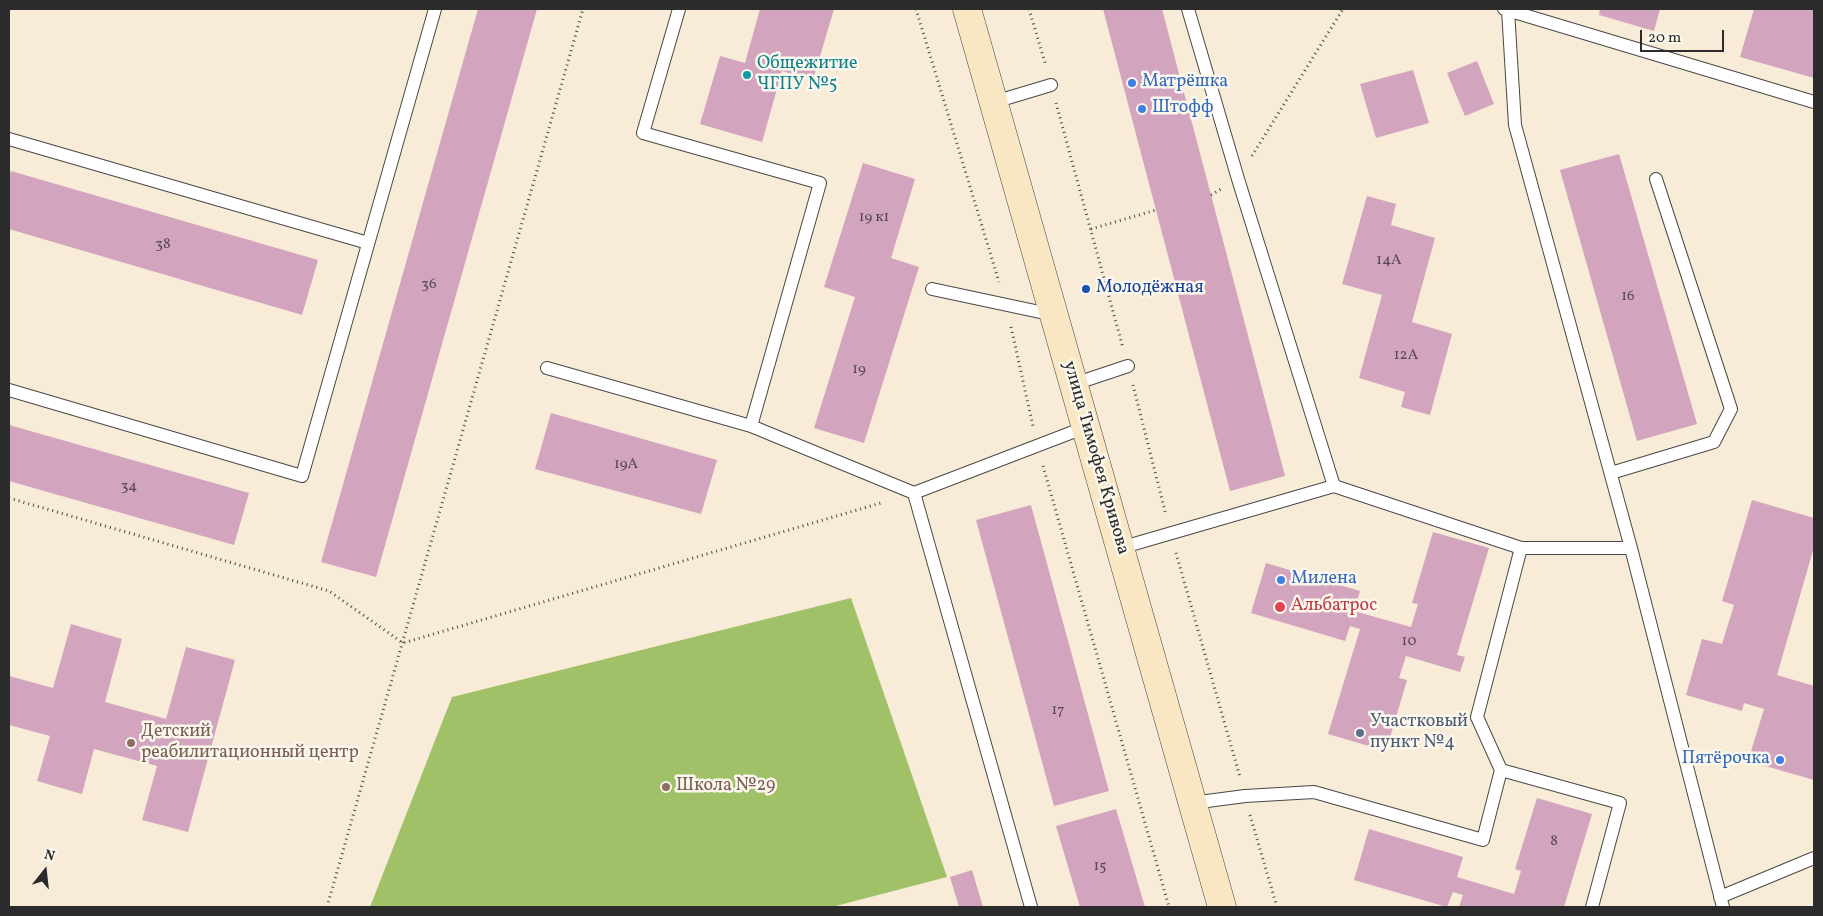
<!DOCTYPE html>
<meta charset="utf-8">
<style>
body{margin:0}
#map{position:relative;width:1823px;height:916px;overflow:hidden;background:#f8ebd8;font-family:Vollkorn,serif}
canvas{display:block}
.frame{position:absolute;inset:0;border:10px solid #2b2b2b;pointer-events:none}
.north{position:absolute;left:20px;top:846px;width:50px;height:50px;-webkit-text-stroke:4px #fbf7ec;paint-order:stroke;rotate:16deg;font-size:14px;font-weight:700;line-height:20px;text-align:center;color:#2b2b2b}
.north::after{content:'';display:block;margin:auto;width:18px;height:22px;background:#2b2b2b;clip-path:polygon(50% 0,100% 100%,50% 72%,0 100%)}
.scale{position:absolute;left:1640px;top:30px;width:84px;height:22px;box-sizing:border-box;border:2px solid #2b2b2b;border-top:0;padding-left:6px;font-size:15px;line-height:18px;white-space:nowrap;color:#2b2b2b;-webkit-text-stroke:4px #fbf7ec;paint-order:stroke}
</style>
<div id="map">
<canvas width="1823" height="916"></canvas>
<div class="frame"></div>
<div class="north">N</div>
<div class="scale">20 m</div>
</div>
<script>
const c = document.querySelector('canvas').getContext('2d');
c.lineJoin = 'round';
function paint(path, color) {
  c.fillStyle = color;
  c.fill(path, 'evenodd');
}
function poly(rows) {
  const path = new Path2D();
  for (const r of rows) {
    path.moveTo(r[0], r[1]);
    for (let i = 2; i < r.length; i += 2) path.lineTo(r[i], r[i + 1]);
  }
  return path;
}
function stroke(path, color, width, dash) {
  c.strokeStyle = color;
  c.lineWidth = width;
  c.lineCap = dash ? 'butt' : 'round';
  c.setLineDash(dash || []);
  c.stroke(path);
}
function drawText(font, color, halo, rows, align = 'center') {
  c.font = font + ' Vollkorn,serif';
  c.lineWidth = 5;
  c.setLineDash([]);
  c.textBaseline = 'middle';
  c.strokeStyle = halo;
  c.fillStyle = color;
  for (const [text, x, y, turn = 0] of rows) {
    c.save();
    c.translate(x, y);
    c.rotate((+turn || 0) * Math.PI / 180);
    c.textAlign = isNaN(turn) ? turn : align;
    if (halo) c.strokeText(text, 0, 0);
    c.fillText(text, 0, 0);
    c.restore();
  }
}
paint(poly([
 [851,598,947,877,832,907,370,907,452,697]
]), '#a1c169');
paint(poly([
 [478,9,537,9,376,577,321,562],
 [760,9,834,9,813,80,782,71,762,142,700,124,720,56,745,63],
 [1103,9,1162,9,1285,476,1230,491],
 [1600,9,1660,9,1654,31,1599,15],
 [1754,9,1814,9,1814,78,1740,57],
 [1477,61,1494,104,1465,116,1447,73],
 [1413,70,1429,123,1376,138,1360,84],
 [1619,154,1697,424,1637,441,1560,170],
 [863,163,915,179,891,258,919,267,864,443,814,428,855,297,824,287],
 [11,171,318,260,302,315,9,229,9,178],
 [1367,196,1396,204,1391,225,1435,238,1412,322,1452,334,1430,415,1401,407,1405,392,1359,378,1382,295,1342,284],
 [551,413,717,460,701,514,535,469],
 [9,425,249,493,234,545,9,481],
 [1752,500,1814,518,1814,547,1777,675,1814,686,1814,780,1748,761,1764,709,1744,703,1742,711,1686,695,1702,639,1722,644,1734,605,1722,601],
 [1031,505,1109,791,1054,806,976,520],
 [1433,532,1489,548,1457,655,1465,657,1460,672,1406,656,1399,678,1407,680,1386,751,1328,734,1360,629,1350,626,1345,641,1251,613,1266,563,1360,591,1354,611,1411,627,1418,604,1412,603],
 [71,624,122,639,105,702,166,719,186,647,235,660,188,832,142,820,157,766,94,749,82,794,37,781,50,736,9,725,9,676,53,688],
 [1537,798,1592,814,1564,907,1459,907,1463,895,1453,892,1447,907,1354,880,1369,829,1463,857,1457,877,1514,894,1521,871,1515,869],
 [1116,809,1145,907,1080,907,1056,826],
 [972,870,983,907,959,907,950,877]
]), '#d3a4bd');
const lane = poly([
 [679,9,643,133,820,183,751,426],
 [1188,9,1238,179,1334,486],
 [1504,9,1814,102],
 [1508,10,1515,125,1631,548,1723,907],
 [994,102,1051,85],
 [9,139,368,243],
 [932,289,1054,315],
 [547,368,751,426,914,493,1086,427],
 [1074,384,1128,366],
 [9,390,302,476,435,9],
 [1611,473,1714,442,1731,409,1656,179],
 [914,493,1031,907],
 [1120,548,1334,486,1521,548,1631,548],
 [1501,770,1477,717,1521,548],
 [1192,803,1245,796,1314,792,1483,840,1501,770,1620,803,1592,907],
 [1720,897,1814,858]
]);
const secondary = poly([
 [967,9,1222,907]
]);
stroke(lane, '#4a4845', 14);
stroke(secondary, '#4a4845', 29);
stroke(poly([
 [916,9,999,282],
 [1029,9,1046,66],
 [1056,103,1123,348],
 [1252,156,1343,9],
 [1211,195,1221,189],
 [1091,229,1156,210],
 [1011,327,1033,426],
 [1133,385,1166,515],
 [1043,466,1169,907],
 [9,498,329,591,403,643,881,503],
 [1176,553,1240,777],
 [1250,815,1277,907],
 [327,907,583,9]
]), '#4a4845', 3, [1, 4]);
stroke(lane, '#fff', 12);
stroke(secondary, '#f9e7c3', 28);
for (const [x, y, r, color] of [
 [747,75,5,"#0f9aa8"],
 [1132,83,5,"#3f7fe0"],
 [1142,109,5,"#3f7fe0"],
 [1086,289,5,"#1a4fb4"],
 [1281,580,5,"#3f7fe0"],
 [1280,607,6,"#e0444e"],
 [1360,733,5,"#5c6f8a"],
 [131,743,5,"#8d6e63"],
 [1780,760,5,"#3f7fe0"],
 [666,787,5,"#8d6e63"]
]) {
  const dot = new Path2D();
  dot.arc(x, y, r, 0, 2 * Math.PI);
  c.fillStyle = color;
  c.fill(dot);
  stroke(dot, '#fbf7ec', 2);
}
drawText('15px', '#554950', null, [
 ["19 к1",874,218],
 ["38",163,245],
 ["14А",1389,261],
 ["36",429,285],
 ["16",1628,297],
 ["12А",1406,356],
 ["19",859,370],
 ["19А",626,465],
 ["34",129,487],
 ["10",1409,642],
 ["17",1058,711],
 ["8",1554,842],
 ["15",1100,867]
]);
drawText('18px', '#0d838f', '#fbf7ec', [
 ["Общежитие",757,65],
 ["ЧГПУ №5",757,86]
], 'left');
drawText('18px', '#366cbe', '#fbf7ec', [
 ["Матрёшка",1142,83],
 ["Штофф",1152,109],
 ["Милена",1291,580],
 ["Пятёрочка",1770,760,"right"]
], 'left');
drawText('18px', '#164399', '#fbf7ec', [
 ["Молодёжная",1096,289]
], 'left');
drawText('18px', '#2b2b2b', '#fbf7ec', [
 ["улица Тимофея Кривова",1095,458,74]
]);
drawText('18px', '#be3a42', '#fbf7ec', [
 ["Альбатрос",1291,607]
], 'left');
drawText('18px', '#4e5e75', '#fbf7ec', [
 ["Участковый",1370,723],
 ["пункт №4",1370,744]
], 'left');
drawText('18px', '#785e54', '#fbf7ec', [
 ["Детский",141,733],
 ["реабилитационный центр",141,754],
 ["Школа №29",676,787]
], 'left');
</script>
